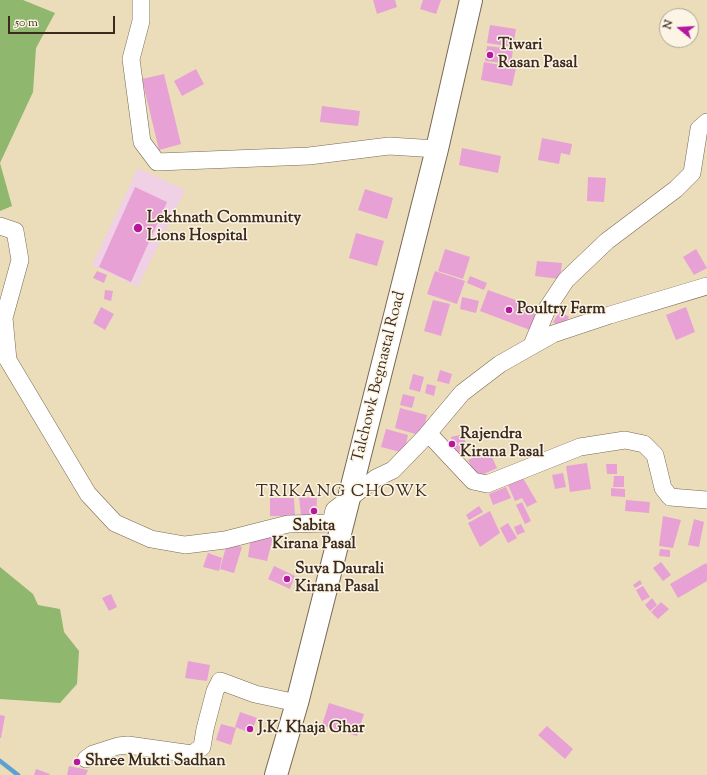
<!DOCTYPE html>
<style>
body{margin:0}
#map{position:relative;width:707px;height:775px;overflow:hidden;background:#ebddba;font-family:"Sorts Mill Goudy",serif}
canvas{display:block}
.north{position:absolute;left:659px;top:8px;width:40px;height:40px;box-sizing:border-box;background:#fcf5e5;border:1px solid #afa495;border-radius:50%;rotate:288deg;font-size:11px;font-weight:700;line-height:16px;text-align:center;color:#3b2a1e}
.north::after{content:'';display:block;margin:auto;width:14px;height:18px;background:#b5179e;clip-path:polygon(50% 0,100% 100%,50% 72%,0 100%)}
.scale{position:absolute;left:8px;top:16px;width:107px;height:18px;box-sizing:border-box;border:2px solid #3b2a1e;border-top:0;padding-left:5px;font-size:12px;line-height:14px;white-space:nowrap;color:#3b2a1e;-webkit-text-stroke:3px #fcf5e5;paint-order:stroke}
</style>
<div id="map">
<canvas width="707" height="775"></canvas>
<div class="north">N</div>
<div class="scale">50 m</div>
</div>
<script>
const c = document.querySelector('canvas').getContext('2d');
c.lineJoin = 'round';
function paint(path, color) {
  c.fillStyle = color;
  c.fill(path, 'evenodd');
}
function poly(rows) {
  const path = new Path2D();
  for (const r of rows) {
    path.moveTo(r[0], r[1]);
    for (let i = 2; i < r.length; i += 2) path.lineTo(r[i], r[i + 1]);
  }
  return path;
}
function stroke(path, color, width, dash) {
  c.strokeStyle = color;
  c.lineWidth = width;
  c.lineCap = dash ? 'butt' : 'round';
  c.setLineDash(dash || []);
  c.stroke(path);
}
function drawText(font, color, halo, rows, align = 'center') {
  c.font = font + ' "Sorts Mill Goudy",serif';
  c.lineWidth = 3;
  c.setLineDash([]);
  c.textBaseline = 'middle';
  c.strokeStyle = halo;
  c.fillStyle = color;
  for (const [text, x, y, turn = 0] of rows) {
    c.save();
    c.translate(x, y);
    c.rotate((+turn || 0) * Math.PI / 180);
    c.textAlign = isNaN(turn) ? turn : align;
    if (halo) c.strokeText(text, 0, 0);
    c.fillText(text, 0, 0);
    c.restore();
  }
}
paint(poly([
 [138,168,185,190,138,287,92,265]
]), '#f0d0e5');
paint(poly([
 [0,0,23,0,55,13,36,48,33,92,0,163,12,206,0,211],
 [0,567,33,594,38,605,60,609,64,632,79,651,77,684,60,703,0,699]
]), '#8fb76d');
stroke(poly([
 [0,761,18,775]
]), '#5da1d1', 4.5);
paint(poly([
 [373,0,395,0,397,7,377,14],
 [423,0,441,0,436,14,420,9],
 [490,25,516,29,513,47,487,43],
 [487,46,513,49,511,64,485,61],
 [484,62,516,68,512,86,481,80],
 [196,69,204,84,182,96,174,81],
 [164,74,181,144,159,150,142,79],
 [322,106,360,111,358,126,320,122],
 [542,138,572,144,570,155,561,153,559,164,538,160],
 [462,148,501,156,498,173,459,165],
 [588,177,606,178,604,202,587,201],
 [135,187,167,202,131,282,99,267],
 [365,189,393,198,387,219,358,210],
 [356,233,384,241,377,266,349,258],
 [445,249,470,257,463,279,438,271],
 [696,249,707,268,694,275,683,257],
 [537,261,562,263,560,279,535,276],
 [97,271,107,275,104,283,93,278],
 [435,271,465,281,457,304,427,294],
 [470,276,487,283,484,290,467,283],
 [105,290,113,291,111,301,104,299],
 [488,290,538,308,530,330,480,311],
 [462,297,479,301,476,313,460,309],
 [433,300,450,304,441,336,424,331],
 [101,307,114,314,105,330,93,323],
 [686,307,695,332,676,340,666,315],
 [560,311,569,317,562,328,553,322],
 [440,370,452,374,449,384,437,381],
 [413,374,424,377,420,392,409,389],
 [427,384,436,386,434,396,425,393],
 [403,394,415,397,412,408,400,405],
 [400,408,427,415,422,436,395,428],
 [386,429,408,435,404,453,381,447],
 [464,434,467,450,454,453,451,437],
 [489,451,497,468,477,477,468,460],
 [587,463,591,489,570,492,566,466],
 [606,464,617,464,617,474,607,474],
 [563,473,566,487,555,489,552,475],
 [614,476,624,476,624,487,613,487],
 [523,478,537,502,527,507,522,498,515,501,508,485],
 [506,487,511,498,493,505,489,494],
 [611,488,625,489,625,497,611,496],
 [299,497,317,498,316,517,301,515],
 [270,498,294,498,295,516,270,516],
 [626,500,650,502,649,513,625,511],
 [522,502,531,521,525,524,516,505],
 [479,506,483,512,469,520,466,515],
 [490,511,500,533,480,547,468,523],
 [663,516,681,520,673,548,659,546],
 [694,519,704,522,699,547,688,545],
 [508,523,517,538,508,543,500,528],
 [521,524,525,532,517,535,514,527],
 [261,535,273,537,267,561,248,557,250,543],
 [227,543,242,547,234,573,220,569],
 [660,549,670,550,670,557,659,556],
 [208,553,222,558,219,571,203,567],
 [661,562,671,575,663,581,653,568],
 [706,563,707,565,707,581,678,598,670,584],
 [274,566,295,576,290,589,268,579],
 [640,580,642,584,635,588,633,585],
 [643,586,650,597,642,601,636,590],
 [111,594,117,607,109,611,102,598],
 [652,598,657,605,650,611,645,605],
 [661,602,669,609,658,619,651,612],
 [188,661,210,665,207,681,185,678],
 [329,703,364,714,357,736,322,725],
 [240,712,257,718,251,733,235,727],
 [0,715,5,716,1,738,0,738],
 [221,724,236,728,231,745,216,740],
 [547,726,573,749,565,759,538,735],
 [69,766,88,770,86,775,67,775],
 [36,769,50,774,49,775,34,775]
]), '#e7a1d5');
const minor = poly([
 [141,0,141,21,131,59,142,142,157,162,309,156,389,146,437,149],
 [0,226,15,231,20,260,4,318,8,360,88,494,115,523,151,539,185,545,225,540,288,524,331,523,334,510,376,478,393,470,425,437,462,393,500,364,553,334,610,315,707,286],
 [532,345,548,307,566,280,607,241,676,189,692,173,699,129,707,122],
 [428,433,473,481,487,484,580,447,625,440,644,444,655,455,663,488,670,497,707,500],
 [86,759,93,754,118,746,128,745,192,754,202,747,205,729,215,691,220,681,255,694,297,703]
]);
const secondary = poly([
 [276,775,297,703,349,498,437,149,471,0]
]);
stroke(minor, '#796955', 18);
stroke(secondary, '#796955', 24);
stroke(minor, '#fff', 17);
stroke(secondary, '#fff', 22);
for (const [x, y, r, color] of [
 [490,55,4,"#b5179e"],
 [138,228,5,"#b5179e"],
 [509,310,4,"#b5179e"],
 [452,444,4,"#b5179e"],
 [314,511,4,"#b5179e"],
 [287,579,4,"#b5179e"],
 [250,729,4,"#b5179e"],
 [77,762,4,"#b5179e"]
]) {
  const dot = new Path2D();
  dot.arc(x, y, r, 0, 2 * Math.PI);
  c.fillStyle = color;
  c.fill(dot);
  stroke(dot, '#fcf5e5', 1.5);
}
drawText('bold 16px', '#3b2a1e', '#fcf5e5', [
 ["Tiwari",498,46],
 ["Rasan Pasal",498,64],
 ["Lekhnath Community",147,219],
 ["Lions Hospital",147,237],
 ["Poultry Farm",517,310],
 ["Rajendra",460,435],
 ["Kirana Pasal",460,453],
 ["Sabita",314,527,"center"],
 ["Kirana Pasal",314,545,"center"],
 ["Suva Daurali",295,570],
 ["Kirana Pasal",295,588],
 ["J.K. Khaja Ghar",258,729],
 ["Shree Mukti Sadhan",85,762]
], 'left');
drawText('16px', '#3b2a1e', '#fcf5e5', [
 ["Talchowk Begnastal Road",380,377,-76]
]);
c.letterSpacing = '1px';
drawText('17px', '#3b2a1e', '#fcf5e5', [
 ["TRIKANG CHOWK",342,493]
]);
c.letterSpacing = '0px';
</script>
